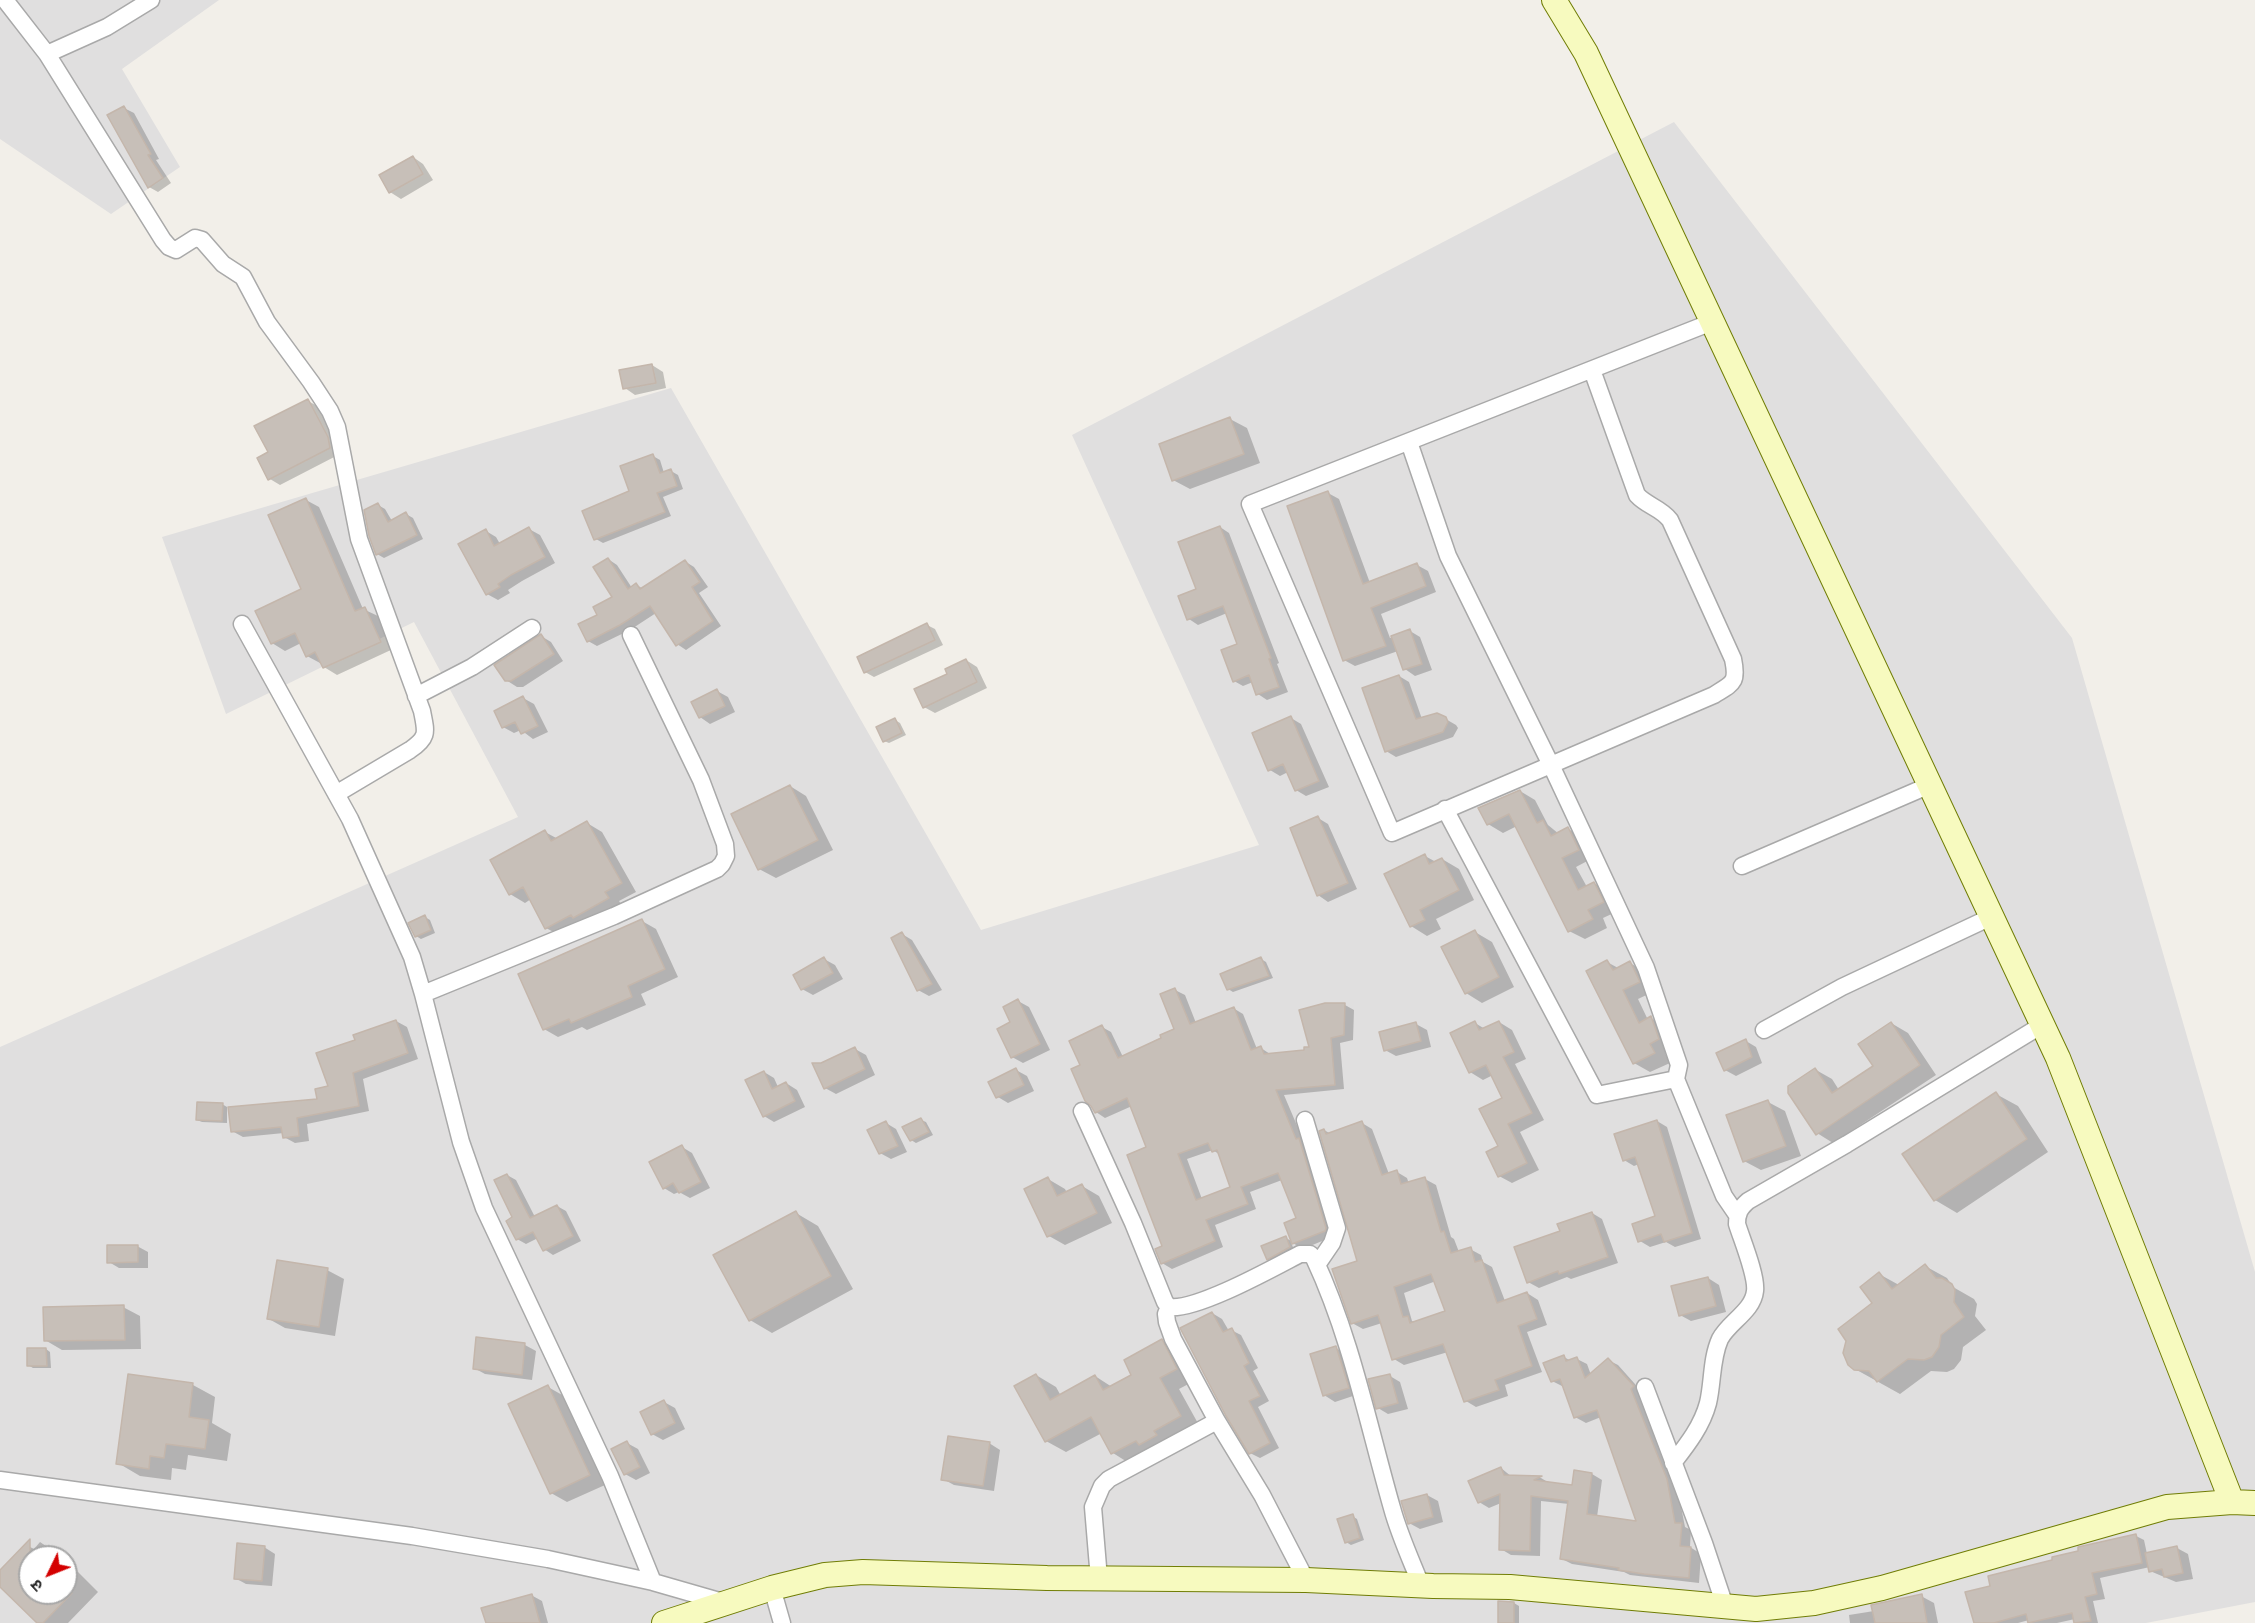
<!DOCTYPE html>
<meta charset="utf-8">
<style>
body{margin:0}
#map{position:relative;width:2255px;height:1623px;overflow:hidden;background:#f2efe9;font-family:Inter,"Noto Sans Devanagari",sans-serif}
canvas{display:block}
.north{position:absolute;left:18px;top:1545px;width:60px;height:60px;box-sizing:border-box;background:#fff;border:2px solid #a7a7a7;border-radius:50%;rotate:227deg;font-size:16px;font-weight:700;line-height:24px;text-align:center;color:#222}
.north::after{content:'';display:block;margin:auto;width:21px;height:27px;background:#d40000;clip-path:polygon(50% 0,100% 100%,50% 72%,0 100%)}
</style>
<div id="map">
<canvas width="2255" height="1623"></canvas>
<div class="north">उ</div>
</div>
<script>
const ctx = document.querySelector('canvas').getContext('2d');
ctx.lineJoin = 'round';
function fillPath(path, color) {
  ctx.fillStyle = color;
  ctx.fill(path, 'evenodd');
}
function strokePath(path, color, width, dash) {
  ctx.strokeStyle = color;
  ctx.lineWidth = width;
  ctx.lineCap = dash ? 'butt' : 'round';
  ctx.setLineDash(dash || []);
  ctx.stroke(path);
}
const residential = new Path2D(`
 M0 0H219L122 69 180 167 111 214 0 139Z
 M1674 122 2072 638 2255 1272V1602L2146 1623H0V1047L518 817 414 622 226 714 162 537 671 388 981 930 1259 845 1072 435ZM30 1557H66V1593H30Z`);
const shadow = new Path2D(`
 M124 108 134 113 159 159 156 160 171 183 158 192 149 187Z
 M413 157 423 164 433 180 401 199 390 192Z
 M652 365 663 372 666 388 635 395 625 388Z
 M308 401 319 407 339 444 340 454 280 485 270 479V453Z
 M1230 419 1247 428 1260 463 1190 489 1173 480Z
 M653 456 660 460 664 473 671 471 678 475 683 489 663 497 671 516 603 543 596 539 631 492Z
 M1328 493 1339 499 1370 583 1417 565 1428 571 1436 592 1381 614 1390 638 1410 631 1420 637 1432 670 1415 676 1405 669 1398 651 1355 666 1344 660Z
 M306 500 319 507 363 609 378 616 393 649 337 675 324 667 322 662 320 663 307 656 301 643 285 651 272 643 303 590Z
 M378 505 385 509 392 521 406 514 413 518 423 539 384 558 377 554Z
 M1220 527 1229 533 1279 663 1277 664 1288 692 1267 700 1258 694 1253 682 1243 686 1234 681 1239 645 1227 613 1198 625 1189 619Z
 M529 529 540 535 555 563 522 581 508 590 510 593 498 600 487 594 486 531 496 537 500 544Z
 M608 559 617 565 632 588 637 585 643 589 686 562 694 567 708 587 699 593 721 626 686 650 677 644 656 613 630 630 597 646 588 641 599 615 614 597Z
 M927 625 935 629 943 645 874 677 865 672Z
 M541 636 551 642 563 661 523 687H517L506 680Z
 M966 660 977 667 987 688 935 713 924 707 949 674Z
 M1399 676 1409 682 1422 719 1437 714 1456 725 1458 728 1453 737 1396 757 1386 751Z
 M717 691 728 697 735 712 710 724 700 717Z
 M523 698 534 704 548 732 533 739 521 730 514 733 503 727Z
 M1291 718 1301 724 1329 787 1306 796 1296 790 1288 772 1280 776 1270 770Z
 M895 720 900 723 906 735 889 743 884 741Z
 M790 786 806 796 833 850 776 878 759 869Z
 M1520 791 1535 800 1548 825 1559 834 1568 829 1584 838 1593 858 1576 867 1587 887 1594 883 1609 892 1618 911 1603 918 1607 928 1585 939 1569 931 1517 826 1503 833 1488 824Z
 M1318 818 1328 824 1357 889 1328 902 1318 895Z
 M587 823 602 832 636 892 619 901 623 907 561 936 546 928 531 899 525 903 510 894 545 832 558 839Z
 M1425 856 1436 862 1442 859 1459 869 1474 900 1436 919 1441 929 1427 936 1411 926Z
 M425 917 430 920 435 933 421 939 416 936Z
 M642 921 656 929 678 977 641 994 646 1005 587 1030 582 1027 558 1037 544 1029Z
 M1475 932 1492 942 1514 987 1482 1003 1466 993Z
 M902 934 912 940 942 990 929 996 918 990Z
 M824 959 835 965 843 979 813 995 802 989Z
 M1261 959 1266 962 1273 978 1233 992 1228 989Z
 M1607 962 1620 969 1630 963 1647 973 1655 991 1638 999 1648 1020 1651 1018 1668 1028 1675 1049 1665 1053 1670 1063 1650 1072 1634 1063Z
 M1175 990 1185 995 1196 1023 1233 1008 1243 1014 1257 1049 1261 1048 1270 1054 1306 1051 1311 1048 1345 1005 1354 1010 1353 1040 1340 1043 1344 1089 1284 1095 1304 1142 1334 1236 1303 1249 1291 1242 1294 1250 1273 1261 1268 1258 1286 1238 1293 1242 1298 1219 1282 1180 1250 1192 1256 1209 1215 1225 1223 1247 1172 1269 1162 1263 1164 1246 1148 1148 1132 1106 1105 1118 1096 1112 1082 1066 1102 1027 1111 1032 1123 1057 1176 1030ZM1213 1150 1220 1155 1232 1188 1202 1199 1187 1159Z
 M1018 1001 1029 1007 1050 1050 1023 1063 1012 1057V1023Z
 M396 1021 407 1027 418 1059 363 1079 369 1111 307 1124 309 1141 295 1143 284 1137V1133L243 1137 232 1131 319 1100 330 1087 357 1041Z
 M1499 1022 1512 1030 1526 1059 1515 1064 1544 1120 1520 1132 1539 1170 1512 1183 1499 1176 1504 1098 1493 1075 1483 1080 1470 1072 1475 1023 1485 1029Z
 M1891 1023 1908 1033 1936 1075 1833 1143 1817 1133 1816 1070 1832 1079 1839 1090 1875 1067Z
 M1416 1024 1427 1030 1431 1047 1396 1056 1385 1050Z
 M1746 1041 1756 1047 1762 1063 1736 1076 1725 1070Z
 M855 1049 866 1055 875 1075 836 1094 825 1088 822 1065Z
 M1016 1070 1027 1076 1034 1091 1008 1103 998 1097 990 1082Z
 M764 1072 774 1078 778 1087 786 1083 797 1090 805 1107 774 1122 764 1116Z
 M1996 1094 2018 1106 2048 1152 1957 1213 1935 1200Z
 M1768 1102 1785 1111 1801 1156 1761 1170 1744 1161Z
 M222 1104 227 1107V1123L202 1122 197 1120Z
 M921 1120 926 1122 933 1135 916 1143 911 1140Z
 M1657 1121 1667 1127 1701 1239 1675 1247 1666 1242 1650 1247 1640 1241 1657 1217 1639 1164 1634 1166 1624 1160Z
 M886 1123 896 1129 907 1152 891 1159 880 1153Z
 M1362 1123 1372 1129 1389 1174 1397 1172 1407 1178 1409 1184 1425 1179 1436 1185 1451 1237 1454 1239 1459 1252 1470 1249 1481 1255 1483 1262 1492 1267 1505 1301 1527 1293 1538 1300 1547 1325 1527 1332 1542 1372 1505 1385 1508 1396 1476 1407 1466 1401 1448 1352 1404 1365 1394 1359 1382 1323 1363 1329 1352 1323 1359 1262 1324 1130 1331 1134ZM1436 1281 1446 1312 1416 1323 1412 1321 1404 1293Z
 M682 1147 692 1153 710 1188 690 1198 679 1192 674 1194 664 1188Z
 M507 1175 516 1180 535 1217 557 1206 566 1211 581 1241 553 1255 544 1249 538 1238 526 1244 517 1239Z
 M1048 1179 1065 1189 1067 1193 1082 1186 1099 1196 1112 1223 1065 1245 1049 1236Z
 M796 1213 818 1226 853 1289 772 1333 750 1320Z
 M1592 1213 1602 1219 1618 1263 1571 1279 1567 1277 1539 1288 1528 1282 1561 1232Z
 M137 1246 148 1252V1268H119L109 1262Z
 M1925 1266 1947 1278 1953 1287 1974 1299 1977 1304 1975 1316 1986 1330 1963 1347 1961 1360 1954 1369 1947 1372 1931 1371 1900 1394 1855 1369 1845 1359V1347L1874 1304 1879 1274 1899 1285Z
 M327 1270 344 1279 335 1336 285 1328 269 1319Z
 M1708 1278 1719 1285 1726 1312 1691 1321 1680 1315Z
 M123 1307 140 1316 141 1349 62 1350 45 1340Z
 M1212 1313 1222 1319 1229 1331 1231 1330 1241 1335 1258 1368 1253 1371 1269 1401 1258 1407 1279 1448 1260 1458 1250 1453Z
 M478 1339 525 1345 536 1351 532 1380 485 1374 474 1368Z
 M1162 1341 1182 1352 1196 1380 1179 1389 1200 1427 1132 1465 1113 1453 1102 1433 1066 1452 1046 1441 1036 1375 1056 1387 1061 1396 1095 1376 1112 1387 1133 1375Z
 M1336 1348 1346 1354 1359 1394 1335 1402 1324 1395Z
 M46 1349 50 1352 51 1368H33L28 1365Z
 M1564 1357 1571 1361 1577 1359 1587 1364 1591 1375 1608 1360 1618 1365 1643 1393 1677 1486 1685 1527 1691 1530 1690 1547 1701 1554 1699 1583 1630 1575 1624 1572 1572 1564 1562 1559 1569 1504 1541 1501 1540 1556 1511 1555 1501 1549V1503L1489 1508 1479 1502 1501 1468 1512 1477 1541 1478 1551 1484 1574 1487 1575 1472 1592 1474 1602 1480 1597 1517 1638 1522 1601 1417 1586 1423 1575 1417 1564 1387 1552 1381Z
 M1390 1376 1400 1382 1408 1409 1388 1414 1378 1408Z
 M193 1385 215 1397 212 1423 231 1434 227 1461 188 1455 186 1470 172 1468 171 1480 140 1476 118 1463Z
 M548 1387 564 1396 605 1485 567 1502 551 1493Z
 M664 1402 675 1408 685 1429 663 1440 652 1434Z
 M627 1443 638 1449 650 1473 636 1480 625 1474Z
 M989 1443 1000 1450 994 1491 954 1485 943 1479Z
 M1427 1495 1438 1501 1443 1522 1420 1529 1409 1523Z
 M1352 1516 1357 1519 1364 1540 1351 1545 1346 1542Z
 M2136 1536 2144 1540 2147 1554 2177 1548 2188 1554 2193 1579 2176 1582 2150 1571V1567L2100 1578 2105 1599 2093 1601 2098 1623H2076L2075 1619 2057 1623H2031L2029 1620 2018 1623H1976L1992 1587 2054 1561Z
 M40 1542 62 1557H30V1593H66V1560L98 1592 68 1623H40L0 1585 26 1545 34 1549Z
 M264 1547 275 1554 272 1586 246 1584 235 1578Z
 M531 1595 542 1601 548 1623H487Z
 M1921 1596 1934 1603 1938 1623H1850L1849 1615 1874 1611Z
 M1514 1603 1519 1606V1623H1499Z`);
const building = new Path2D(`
 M124 106 151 154 148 155 163 178 148 188 107 115Z
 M413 156 423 174 389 193 379 175Z
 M652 364 656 383 623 389 619 370Z
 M308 399 328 437 330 448 268 480 257 458 268 452 254 426Z
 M1230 417 1244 454 1172 481 1159 444Z
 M653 454 660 473 671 469 677 486 657 493 665 512 594 540 582 511 629 491 620 466Z
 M1328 491 1363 584 1417 563 1426 586 1371 608 1386 646 1343 661 1287 506Z
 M306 498 355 611 365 607 381 642 323 668 315 652 306 657 295 633 271 644 255 611 301 589 268 515Z
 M378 503 388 522 406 512 417 535 376 555 369 536 364 510Z
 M1220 526 1271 658 1269 659 1279 687 1256 695 1249 675 1233 682 1221 650 1237 644 1223 606 1187 620 1178 596 1196 589 1178 542Z
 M529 527 545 557 511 575 498 584 500 587 486 595 458 544 486 529 494 546Z
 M608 558 628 589 636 583 640 589 685 560 700 582 692 587 713 621 676 646 650 606 620 625 587 642 578 624 597 615 593 607 612 597 593 567Z
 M927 623 935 640 864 673 857 657Z
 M1410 629 1422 664 1403 670 1391 636Z
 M541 634 554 654 511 681H505L494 665Z
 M966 659 977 682 923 708 914 689 947 674 945 669Z
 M1399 675 1416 719 1437 713 1446 717 1448 722 1443 732 1385 752 1362 688Z
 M717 689 725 706 699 718 691 702Z
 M523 696 538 726 521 734 515 722 502 728 494 711Z
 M1291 716 1319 781 1295 791 1283 764 1268 771 1252 733Z
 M895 718 902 733 883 742 876 727Z
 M790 785 818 840 758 870 731 814Z
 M1520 790 1537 823 1543 820 1551 836 1568 827 1579 850 1562 858 1578 890 1594 882 1604 902 1588 910 1593 919 1568 932 1509 814 1487 825 1478 808Z
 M1318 816 1348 883 1317 896 1290 828Z
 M587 821 622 883 605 892 609 898 573 918 571 915 545 929 523 887 509 895 490 860 545 830 551 841Z
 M1425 854 1429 864 1442 858 1459 890 1420 910 1425 920 1410 927 1384 874Z
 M425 915 431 930 415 937 408 923Z
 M642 919 665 969 628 986 632 997 571 1023 569 1019 543 1030 518 974Z
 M1475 930 1499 977 1465 994 1441 947Z
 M902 932 932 984 917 991 891 938Z
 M824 957 833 973 801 990 793 975Z
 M1261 957 1269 976 1227 990 1220 974Z
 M1607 960 1613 970 1630 961 1640 982 1623 990 1639 1023 1651 1016 1659 1039 1650 1044 1655 1053 1633 1064 1586 971Z
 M1175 988 1190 1024 1234 1007 1251 1050 1261 1046 1264 1054 1304 1050V1047H1309L1299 1010 1325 1003H1345L1344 1035 1331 1038 1335 1085 1276 1090 1296 1139 1299 1138 1326 1228 1325 1231 1292 1244 1284 1223 1296 1218 1278 1173 1241 1187 1248 1204 1206 1220 1215 1241 1161 1264 1155 1249 1162 1246 1127 1155 1146 1147 1127 1098 1095 1113 1091 1106 1085 1101 1071 1069 1080 1065 1069 1041 1102 1025 1118 1058 1161 1038 1160 1035 1174 1029 1160 994ZM1208 1143 1212 1152 1217 1150 1230 1187 1196 1200 1178 1154Z
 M1018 999 1040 1044 1011 1058 997 1029 1010 1022 1003 1007Z
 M396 1020 408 1053 353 1073 359 1106 297 1118 299 1136 283 1138 281 1127 231 1132 228 1107 317 1099 315 1089 328 1086 316 1053 355 1040 353 1035Z
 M1475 1021 1479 1030 1499 1021 1514 1052 1503 1057 1532 1113 1508 1124 1527 1163 1498 1177 1486 1152 1498 1146 1479 1109 1502 1098 1486 1065 1469 1073 1450 1033Z
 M1416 1022 1421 1041 1384 1051 1379 1032Z
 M1891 1022 1920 1065 1816 1135 1788 1093V1086L1815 1068 1832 1093 1873 1066 1858 1044Z
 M1746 1039 1752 1057 1724 1071 1716 1053Z
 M855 1047 865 1069 824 1089 812 1063H821Z
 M1016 1068 1024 1085 996 1098 988 1082Z
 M764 1071 772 1089 786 1082 795 1101 763 1117 745 1080Z
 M1996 1092 2027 1139 1934 1201 1902 1154Z
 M1768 1100 1786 1146 1743 1162 1726 1115Z
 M197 1102 223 1103 222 1121 196 1120Z
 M921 1118 929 1132 910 1141 902 1127Z
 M1657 1120 1692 1233 1664 1242 1661 1234 1638 1242 1632 1224 1655 1216 1635 1157 1623 1161 1614 1134Z
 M886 1121 898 1146 879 1154 867 1130Z
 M1362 1121 1382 1175 1397 1170 1401 1184 1425 1177 1441 1232 1444 1231 1451 1253 1471 1247 1475 1262 1482 1260 1497 1303 1527 1292 1537 1319 1518 1326 1532 1366 1495 1380 1499 1390 1464 1402 1443 1344 1392 1360 1378 1315 1351 1324 1332 1269 1357 1261 1319 1131 1324 1129 1326 1134ZM1431 1274 1445 1311 1410 1323 1408 1316 1403 1317 1394 1287Z
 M682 1145 701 1182 679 1193 673 1183 663 1189 649 1162Z
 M507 1174 530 1218 557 1205 573 1236 543 1251 533 1232 516 1240 506 1221 512 1217 494 1180Z
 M1048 1177 1057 1196 1082 1184 1097 1213 1047 1237 1024 1189Z
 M796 1211 831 1276 749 1321 713 1255Z
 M1592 1212 1608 1257 1559 1274 1558 1271 1527 1283 1514 1247 1560 1231 1557 1224Z
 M1286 1236 1290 1247 1267 1260 1261 1246Z
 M107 1245H138V1262L107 1263Z
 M277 1260 328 1268 319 1327 267 1319Z
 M1925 1264 1936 1278H1942L1952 1284 1955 1290 1954 1302 1964 1317 1941 1335 1939 1347 1932 1357 1924 1360 1908 1359 1877 1382 1869 1371 1854 1370 1848 1365 1843 1353 1846 1341 1838 1329 1872 1303 1860 1287 1879 1272 1892 1289Z
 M1708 1277 1716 1306 1679 1316 1671 1286Z
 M124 1305 125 1340 44 1341 43 1307Z
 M1212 1312 1223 1332 1232 1328 1249 1363 1244 1366 1260 1396 1249 1401 1270 1443 1249 1454 1226 1416 1180 1328Z
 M476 1337 525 1343 522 1375 473 1369Z
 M1162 1339 1177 1369 1160 1378 1181 1416 1154 1431 1157 1435 1139 1445 1136 1441 1111 1454 1091 1417 1045 1442 1014 1386 1036 1374 1050 1400 1095 1375 1103 1390 1131 1375 1124 1360Z
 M1336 1346 1349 1388 1323 1396 1310 1354Z
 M27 1348H46L47 1366H27Z
 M1564 1355 1566 1361 1577 1357 1585 1378 1608 1358 1634 1386 1631 1389 1667 1479 1675 1523H1682L1680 1546 1691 1547 1689 1578 1644 1574 1618 1570 1619 1568 1560 1559 1568 1501 1531 1496 1530 1551 1499 1550 1500 1494 1478 1503 1468 1481 1501 1467 1504 1475 1542 1476 1534 1480 1572 1485 1574 1470 1592 1473 1587 1514 1636 1521 1597 1410 1574 1418 1560 1379 1551 1382 1543 1363Z
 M128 1374 193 1383 189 1417 209 1420 205 1449 166 1444 164 1458 150 1456 149 1469 116 1464Z
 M1390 1374 1398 1403 1376 1409 1368 1379Z
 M548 1385 590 1475 550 1494 508 1404Z
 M664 1400 675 1423 651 1435 640 1412Z
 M948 1436 990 1442 983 1486 941 1480Z
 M627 1441 640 1467 624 1475 611 1449Z
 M1427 1494 1433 1517 1408 1524 1401 1501Z
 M1353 1514 1360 1538 1345 1543 1337 1519Z
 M2136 1534 2142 1563 2092 1573 2097 1594 2085 1597 2091 1621 2074 1623 2072 1613 2028 1623 2026 1614 1994 1623H1974L1965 1592 1990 1586 1988 1576 2052 1560V1557L2078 1551V1547Z
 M30 1539V1593H72L43 1623H37L0 1587V1570Z
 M237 1543 265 1546 262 1581 234 1579Z
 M2177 1546 2183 1573 2164 1577 2162 1569 2149 1572 2145 1553Z
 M532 1594 540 1623H486L481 1608Z
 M1922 1594 1927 1623H1875L1871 1605Z
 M1498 1601 1514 1602V1623H1498Z`);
const street = new Path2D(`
 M5 0 47 54 163 240 169 247 176 250 195 238 202 240 223 264 243 277 267 322 311 382 330 411 337 427 359 539 422 711C426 732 429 737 410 750L336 794
 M47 54 107 27 151 0
 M1592 370 1637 495C1647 506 1661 508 1670 520L1733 659C1738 683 1733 683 1714 695L1392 833 1250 504C1404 444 1558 383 1712 322
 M1409 442 1448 556 1551 765 1646 968 1679 1065 1676 1079 1724 1196 1737 1215
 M242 624 350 819 412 957 423 994 461 1142 484 1208 610 1476 653 1582
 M416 696 472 667 532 628
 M1445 809 1597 1095 1676 1079
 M1742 866 1930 785
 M423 994 614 916 717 869 722 864 726 856 725 844 701 780 631 635
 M1764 1030 1842 987 1991 917
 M1082 1111 1133 1223 1165 1302 1169 1307C1196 1311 1273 1268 1300 1254H1310L1314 1258C1351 1337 1368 1424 1392 1508 1399 1534 1411 1560 1421 1585
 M1305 1120 1337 1228 1332 1243 1317 1265
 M1169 1307 1166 1314 1167 1322 1173 1339 1217 1421 1262 1495 1306 1580
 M1645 1387 1704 1543 1725 1606
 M1673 1463C1687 1445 1702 1426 1708 1403 1713 1382 1711 1359 1720 1339 1729 1322 1753 1311 1755 1291 1757 1276 1742 1240 1737 1224 1737 1213 1740 1208 1748 1201L1847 1144 2042 1025
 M0 1480 412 1536 548 1559 653 1582 726 1603
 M1099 1579 1093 1507 1102 1486 1109 1479 1217 1421
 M772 1588 782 1623`);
const secondary = new Path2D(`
 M1554 0 1586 53 2058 1058 2232 1502
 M664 1623 772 1588 825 1575 863 1572 1047 1578 1306 1580 1433 1586 1510 1587 1756 1609 1814 1603 1882 1588 2167 1507 2232 1502 2255 1503`);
fillPath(residential, '#e0dfdf');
fillPath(shadow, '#0003');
fillPath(building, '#c7bfb8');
strokePath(building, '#c4b6ab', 1.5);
strokePath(street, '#a9a9a9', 19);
strokePath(secondary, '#707d05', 26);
strokePath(street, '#fff', 16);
strokePath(secondary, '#f7fabf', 24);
</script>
